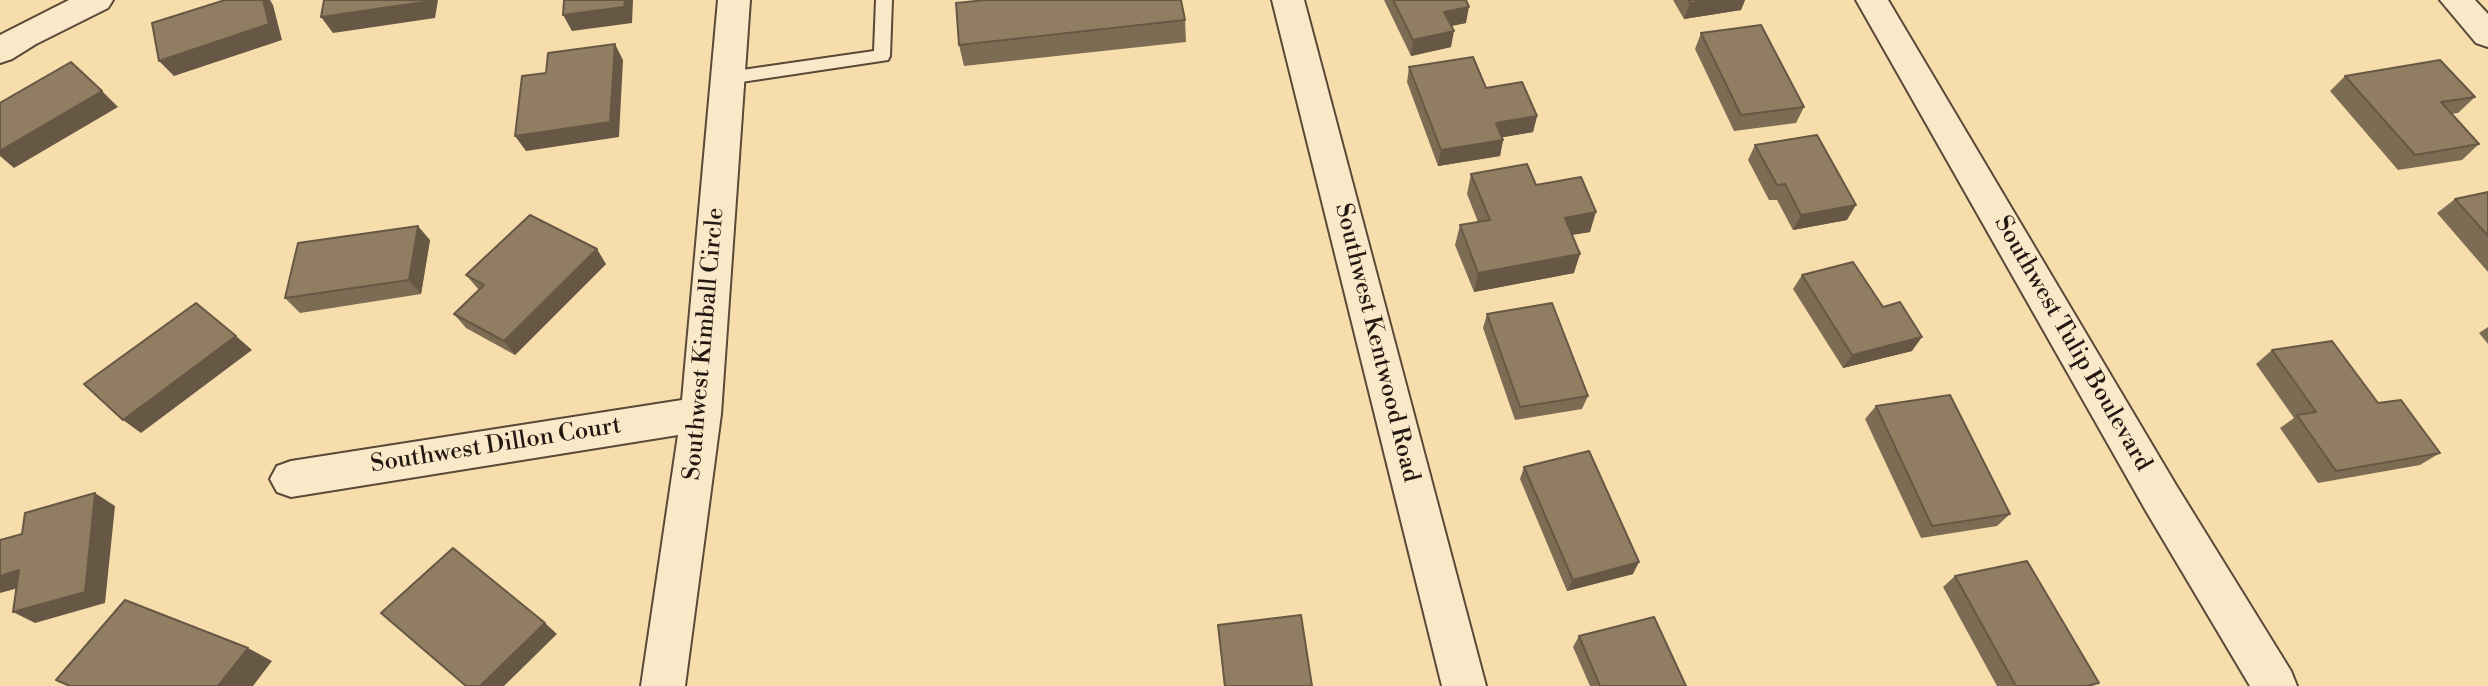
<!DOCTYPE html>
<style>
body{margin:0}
canvas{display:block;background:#f7ddac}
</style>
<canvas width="2488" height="686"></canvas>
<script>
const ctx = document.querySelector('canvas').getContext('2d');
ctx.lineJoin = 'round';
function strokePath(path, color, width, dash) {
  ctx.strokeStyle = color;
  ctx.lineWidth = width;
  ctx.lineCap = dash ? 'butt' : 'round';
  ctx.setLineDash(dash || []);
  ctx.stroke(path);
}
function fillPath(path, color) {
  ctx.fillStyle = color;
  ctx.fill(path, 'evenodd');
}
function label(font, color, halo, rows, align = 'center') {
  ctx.font = font + ' "Libre Bodoni",serif';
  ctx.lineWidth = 5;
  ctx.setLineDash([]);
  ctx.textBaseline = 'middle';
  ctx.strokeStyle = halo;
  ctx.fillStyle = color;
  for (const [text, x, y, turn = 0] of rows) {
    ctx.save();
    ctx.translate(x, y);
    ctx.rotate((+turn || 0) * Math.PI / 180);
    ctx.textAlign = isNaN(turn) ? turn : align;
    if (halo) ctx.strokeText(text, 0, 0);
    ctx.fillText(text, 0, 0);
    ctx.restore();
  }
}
const service = new Path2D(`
 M876 0H892L890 56 888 60 728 84 720 78 728 72 874 51Z`);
const minor = new Path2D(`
 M69 0H113L108 8 36 44 12 59 0 63V35Z
 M718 0H750L721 414 685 686H641L678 435 291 497 277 492 270 479 277 466 291 461 682 400Z
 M1272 0H1304L1486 686H1442Z
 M2440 0H2475L2488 14V47L2476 43Z`);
const tertiary = new Path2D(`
 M1856 0H1888L2176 485 2291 671 2297 686H2250L2146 511Z`);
const wall = new Path2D(`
 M1384 0H1466V23L1451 26V47L1411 56Z
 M1673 0H1745L1741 10 1684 19Z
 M1185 20 1186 42 964 66 959 45Z
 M1701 33 1804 107 1796 123 1734 131 1695 49Z
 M1409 67 1486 88 1537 116 1533 132 1502 137 1503 140 1500 156 1438 166 1407 82Z
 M2345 76 2475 97 2458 113 2451 114 2479 144 2462 160 2398 170 2330 91Z
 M1755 145 1847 220 1793 230 1777 200H1769L1748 160Z
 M1471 174 1536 185 1590 232 1572 235 1574 273 1474 292 1455 245 1460 225 1478 222 1467 194Z
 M2488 192V272L2437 213 2455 199Z
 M430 240 421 294 300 313 285 298Z
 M606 264 515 355 466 328 454 314 479 290 466 275Z
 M1802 275 1912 351 1843 368 1793 289Z
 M1487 314 1588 396 1582 409 1515 420 1483 328Z
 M2488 327V344L2479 333Z
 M2272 350 2378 403 2440 453 2420 465 2318 483 2280 428 2294 418 2256 364Z
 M1876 406 2010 514 1997 526 1921 538 1865 419Z
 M1524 467 1633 574 1567 591 1520 479Z
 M1955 576 2094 686H1997L1943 587Z
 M1218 625 1312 686H1224Z
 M1579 636 1686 686H1590L1573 647Z`);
const shadedWall = new Path2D(`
 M263 0H270L273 5 282 40 174 76 159 61Z
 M425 0H438L435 18 333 33 321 17Z
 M625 0H633L632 23 572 31 563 15Z
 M1711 0H1745L1741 10 1684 19 1690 3Z
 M1469 7 1466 23 1441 28 1444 12Z
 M1454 31 1451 47 1411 56 1413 40Z
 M615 44 623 60 619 137 526 151 515 136Z
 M102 91 118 107 14 168 0 156V151Z
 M1537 116 1533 132 1493 139 1496 123Z
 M1503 140 1500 156 1438 166 1441 150Z
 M1856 205 1847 220 1793 230 1801 215Z
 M1596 212 1590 232 1558 237 1565 218Z
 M418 226 430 240 421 294 409 280Z
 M597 249 606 264 515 355 504 341Z
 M1580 254 1574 273 1474 292 1478 273Z
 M236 336 252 350 141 433 123 420Z
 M1922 337 1912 351 1843 368 1852 355Z
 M95 493 115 506 105 603 35 623 13 612Z
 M1639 562 1633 574 1567 591 1573 580Z
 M19 570 40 582 0 593V576Z
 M545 623 557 634 504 686H480Z
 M248 648 272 661 253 686H218Z`);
const building = new Path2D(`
 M225 0H263L269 24 159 61 152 23Z
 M324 0H425L424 2 321 17Z
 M564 0H625L624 7 563 15Z
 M986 0H1181L1185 20 959 45 956 3Z
 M1393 0H1466L1469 7 1444 12 1454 31 1413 40Z
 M1688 0H1711L1690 3Z
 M1761 25 1804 107 1741 115 1701 33Z
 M615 44 610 122 515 136 522 76 546 73 548 53Z
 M1473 57 1486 88 1522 82 1537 116 1496 123 1503 140 1441 150 1409 67Z
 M2440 60 2475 97 2441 102 2479 144 2415 155 2345 76Z
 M71 62 102 91 0 151V103Z
 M1817 135 1856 205 1801 215 1785 184 1777 185 1755 145Z
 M1527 164 1536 185 1581 177 1596 212 1565 218 1580 254 1478 273 1460 225 1490 220 1471 174Z
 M2488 192V236L2455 199Z
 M530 215 597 249 504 341 454 314 484 285 466 275Z
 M418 226 409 280 285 298 298 243Z
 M1853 262 1883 307 1900 302 1922 337 1852 355 1802 275Z
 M196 303 236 336 123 420 84 384Z
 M1552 303 1588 396 1520 407 1487 314Z
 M2332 341 2378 403 2401 400 2440 453 2336 471 2297 415 2316 412 2272 350Z
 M1950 395 2010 514 1932 526 1876 406Z
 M1589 451 1639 562 1573 580 1524 467Z
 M95 493 85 592 13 612 19 570 0 576V540L22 534 25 513Z
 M453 548 545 623 480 686H466L381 613Z
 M2027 561 2099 683 2086 686H2016L1955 576Z
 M125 600 248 648 218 686H70L56 680Z
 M1301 615 1312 686H1225L1218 625Z
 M1654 617 1686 686H1600L1579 636Z`);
const streetNames = [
 ["Southwest Kentwood Road",1376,343,76],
 ["Southwest Kimball Circle",705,344,-85],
 ["Southwest Tulip Boulevard",2072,344,60],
 ["Southwest Dillon Court",496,446,-9]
];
strokePath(service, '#584938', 4);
strokePath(minor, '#584938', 4);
strokePath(tertiary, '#584938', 4);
fillPath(service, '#fae9c9');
fillPath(minor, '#fae9c9');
fillPath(tertiary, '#fae9c9');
fillPath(wall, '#7d6c54');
fillPath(shadedWall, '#665845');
fillPath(building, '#917e62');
strokePath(building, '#665845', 2);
label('24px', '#231812', '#fae9c9', streetNames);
</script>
